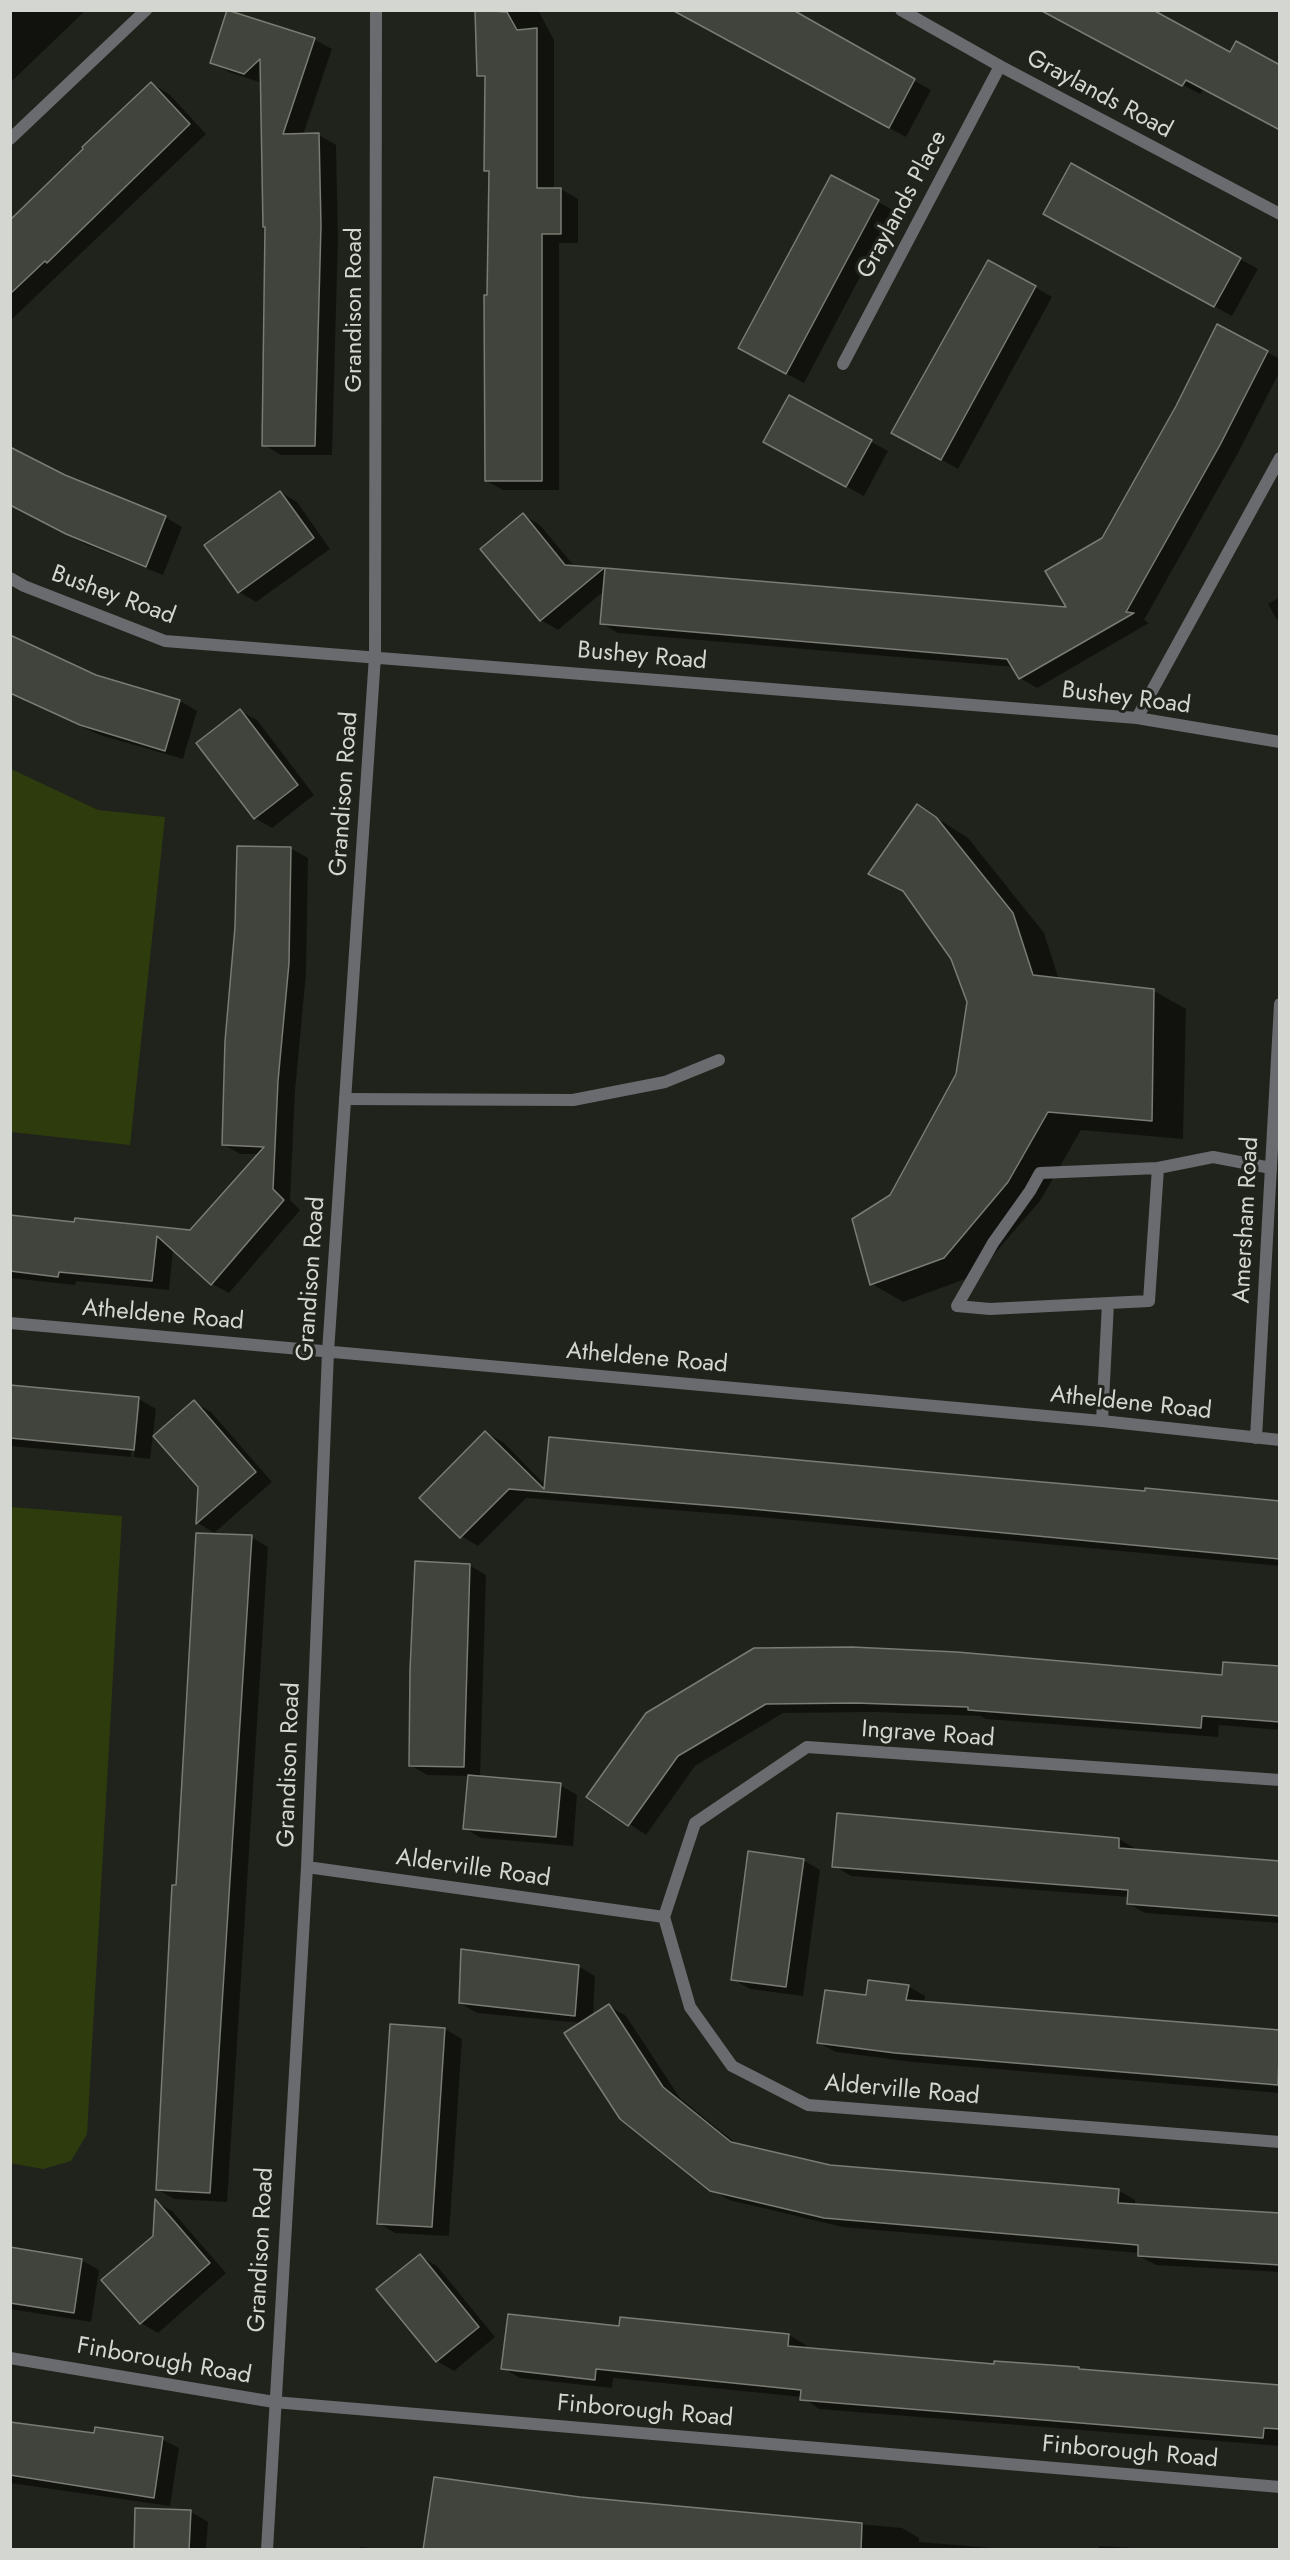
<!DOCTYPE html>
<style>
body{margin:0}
#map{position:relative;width:1290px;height:2560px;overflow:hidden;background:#20231c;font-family:Jost,sans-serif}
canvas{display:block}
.frame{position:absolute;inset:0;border:12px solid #d4d6d1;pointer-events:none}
</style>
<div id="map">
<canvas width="1290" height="2560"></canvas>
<div class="frame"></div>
</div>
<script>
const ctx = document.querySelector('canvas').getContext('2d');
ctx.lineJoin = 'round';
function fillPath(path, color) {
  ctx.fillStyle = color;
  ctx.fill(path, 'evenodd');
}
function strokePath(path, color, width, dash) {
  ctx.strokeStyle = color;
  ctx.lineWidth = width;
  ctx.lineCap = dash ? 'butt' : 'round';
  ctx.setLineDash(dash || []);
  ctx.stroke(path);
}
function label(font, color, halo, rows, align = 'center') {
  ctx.font = font + ' Jost,sans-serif';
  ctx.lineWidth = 6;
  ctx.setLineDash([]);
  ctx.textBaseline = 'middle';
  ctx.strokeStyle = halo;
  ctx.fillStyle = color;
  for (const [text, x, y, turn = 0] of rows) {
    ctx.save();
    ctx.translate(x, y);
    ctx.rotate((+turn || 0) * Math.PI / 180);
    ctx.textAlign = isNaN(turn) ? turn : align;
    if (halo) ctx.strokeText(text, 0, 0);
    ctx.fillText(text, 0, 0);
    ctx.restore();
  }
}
const green = new Path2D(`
 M11 769 98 810 165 817 130 1145 11 1132Z
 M11 1507 122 1516 87 2134 71 2161 43 2169 10 2163Z`);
const shadow = new Path2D(`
 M10 10H86L10 83Z
 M477 10H538L554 40V189H561L578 199V243H559V490H503L486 481 490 173 485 170 486 79 478 75Z
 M670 10H796L795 13 827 33 931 90 906 137Z
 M1041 10 1230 54 1200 94Z
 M228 12 315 40 332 49 303 135H319L336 145 338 237 332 455H281L264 445 267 227 262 83 229 72 212 62Z
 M152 84 169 94 206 134 10 321V223Z
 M1072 165 1258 269 1232 316 1062 223Z
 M832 177 895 211 804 383 757 358Z
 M1035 287 1052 297 958 469 893 432Z
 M1267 352 1280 359V371L1237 455 1144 620 1149 623 1037 688 1020 678 1014 667 618 633 601 623 604 591 558 630 541 620 523 515 540 525 575 567 1069 609 1103 539Z
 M790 397 888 451 864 496 782 452Z
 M64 477 165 517 182 527 163 575 85 544 36 518Z
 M280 492 297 502 330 549 256 602 239 592Z
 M1280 597V625L1268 604Z
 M95 677 180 701 197 711 183 759 100 735 10 693Z
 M240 711 257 720 314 795 272 828 255 818Z
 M918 806 968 838 1044 933 1059 980 1154 991 1186 1009 1183 1139 1081 1130 1040 1201 976 1275 903 1302 872 1284 891 1196 958 1074 969 1002 952 958 907 894 871 873Z
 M290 848 308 858 306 973 295 1091 290 1200 300 1210 229 1293 212 1284 173 1249 169 1290 76 1281 75 1285 10 1278V1216L191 1232 259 1154H240L223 1144Z
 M10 1385 139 1399 156 1409 150 1459 134 1457 140 1404H137L131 1457 10 1446Z
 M194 1402 211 1412 272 1482 214 1533 198 1523 199 1486Z
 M486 1433 503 1442 546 1486 940 1475 1280 1503V1566L760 1517 526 1498 478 1546 461 1536Z
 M251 1537 268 1547 227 2202 174 2199 157 2189 177 1887Z
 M469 1565 486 1575 480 1777 560 1785 577 1795 573 1846 481 1838 464 1828 469 1776 427 1775 410 1765Z
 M755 1650 1223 1677 1280 1668V1730L1219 1725 1218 1737 986 1719 981 1716 874 1712 783 1713 695 1766 646 1835 588 1796Z
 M1119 1839 1136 1849V1851L1280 1862V1923L1145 1913 1128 1903 1129 1897 851 1876 834 1866Z
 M803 1860 820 1870 803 1996 750 1989 733 1979Z
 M578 1966 595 1976 593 2017 609 2006 626 2016 680 2098 738 2145 830 2166 1118 2190 1135 2200V2206L1280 2214V2272L1156 2265 1139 2256V2253L843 2227 729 2200 711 2189 582 2023 477 2013 460 2003Z
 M908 1986 925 1996 924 2003 1280 2031V2093L913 2062 836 2052 819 2043 867 1996Z
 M392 2026 445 2029 462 2039 449 2236 395 2233 378 2223Z
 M156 2202 172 2211 226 2273 158 2333 141 2323 154 2237Z
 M10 2249 81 2260 99 2270 91 2322 10 2309Z
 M420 2256 437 2266 495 2337 454 2371 437 2361Z
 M620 2327 789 2335 806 2345 805 2349 995 2365 1078 2368 1083 2370 1280 2387V2446L819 2409 802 2397 613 2378 612 2388 520 2378 503 2368Z
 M10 2423 95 2435 162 2439 179 2448 170 2506 10 2483Z
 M633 2504 902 2528 919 2538V2542L1017 2550H491Z
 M191 2512 208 2522 206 2550H135Z
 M1099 2546 1167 2550H1099Z
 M360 2547 388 2550H360Z`);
const building = new Path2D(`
 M227 10 315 38 283 134 319 133 321 226 315 446H262L265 227H263L260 59 244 74 210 63Z
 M475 10 507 12 517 30 537 28V188H561V234H542V481H485L484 295H487L489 171H484L485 76H477Z
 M672 10H793L915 79 889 128Z
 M1040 10H1153L1230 52 1236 41 1280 65V130L1186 80 1182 86Z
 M151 82 190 124 47 263 45 261 10 294V220L83 149 82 147Z
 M1071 163 1241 258 1214 307 1043 214Z
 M831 175 879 200 786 374 738 348Z
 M988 260 1036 286 941 460 891 433Z
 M1217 324 1268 351 1220 445 1126 612 1134 613 1019 679 1007 659 600 624 605 568 1066 607 1045 571 1102 538 1176 406Z
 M789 395 872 440 846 487 763 442Z
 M10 447 65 475 166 516 146 567 66 534 10 505Z
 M280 491 314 538 238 593 204 545Z
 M523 513 565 565 604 568 540 621 480 549Z
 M10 635 96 675 180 700 165 751 80 725 10 693Z
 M240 709 298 785 254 819 196 743Z
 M917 804 936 817 1013 913 1033 975 1154 989 1152 1121 1048 1112 1008 1182 944 1258 870 1285 852 1219 890 1195 956 1074 967 1002 951 959 903 891 868 874Z
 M237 846 291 847 289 963 278 1081 273 1189 284 1200 211 1285 157 1236 152 1281 59 1272 58 1277 10 1271V1215L74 1222 75 1218 190 1230 264 1147 222 1145 225 1041 235 927Z
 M10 1385 139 1397 134 1450 10 1438Z
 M194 1400 256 1472 196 1524 198 1487 153 1436Z
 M485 1431 544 1489 549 1437 940 1473 1145 1491V1488L1280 1501V1559L741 1508 509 1489 460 1538 419 1498Z
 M196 1533 252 1535 210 2193 156 2190 172 1885H176Z
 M415 1561 470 1564 464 1767 409 1766 410 1670Z
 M852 1647 957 1652 1222 1675 1223 1662 1280 1666V1722L1202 1716 1201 1728 968 1710V1707L856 1703 766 1704 678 1756 628 1826 586 1797 646 1713 754 1648Z
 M468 1775 561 1783 556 1837 463 1829Z
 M837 1813 1119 1838V1848L1280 1861V1916L1127 1904 1128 1890 832 1867Z
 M748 1851 804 1859 786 1987 731 1980Z
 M461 1949 579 1965 575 2016 459 2003Z
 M868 1980 909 1985 906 2000 1280 2030 1278 2085 895 2053 817 2043 825 1990 866 1995Z
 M609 2004 663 2087 731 2142 830 2165 1119 2189 1118 2203 1280 2213V2265L1138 2256V2245L824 2218 710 2191 620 2119 564 2033Z
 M390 2024 445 2028 432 2227 377 2224Z
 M155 2199 210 2263 140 2324 101 2280 153 2236Z
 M10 2247 82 2259 74 2313 10 2303Z
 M420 2254 479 2327 436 2362 376 2289Z
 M508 2314 619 2326 620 2317 789 2334 788 2346 994 2364V2361L1079 2367V2369L1280 2385V2429L1264 2428 1263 2438 800 2400 801 2390 596 2369 595 2380 501 2369Z
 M10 2422 94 2433 95 2427 163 2437 154 2498 10 2475Z
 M434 2477 580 2497 862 2523 861 2550H423Z
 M135 2508 191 2510 189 2550H134Z`);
const lane = new Path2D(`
 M345 1099 573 1100 665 1082 719 1060
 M1158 1168 1040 1173 1030 1191 993 1243 957 1306 990 1309 1149 1301 1158 1168 1213 1157 1271 1168
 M1102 1421 1108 1303`);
const street = new Path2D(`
 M901 10 1000 66 1280 214
 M10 139 146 10
 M843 364 1000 66
 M10 578 24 586 165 641 1137 718 1280 742
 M1137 718 1280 458
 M10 1323 1102 1421 1280 1440
 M1256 1438 1280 1004
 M307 1867 664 1917
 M664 1917 690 2007 732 2066 808 2105 1280 2142
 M664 1917 695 1823 807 1747 1280 1780
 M10 2358 274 2402 1280 2487
 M267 2550 307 1867 328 1352 375 656 376 10`);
const streetNames = [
 ["Graylands Road",1099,95,28],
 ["Graylands Place",903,205,-62],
 ["Grandison Road",355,310,-90],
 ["Bushey Road",113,596,20],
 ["Bushey Road",642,657,5],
 ["Bushey Road",1126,699,7],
 ["Grandison Road",345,794,-86],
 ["Amersham Road",1247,1220,-87],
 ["Grandison Road",312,1279,-86],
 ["Atheldene Road",163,1316,5],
 ["Atheldene Road",647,1359,5],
 ["Atheldene Road",1131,1404,6],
 ["Ingrave Road",928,1735,4],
 ["Grandison Road",290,1765,-88],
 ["Alderville Road",473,1869,8],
 ["Alderville Road",902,2091,5],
 ["Grandison Road",262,2250,-87],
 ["Finborough Road",164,2362,10],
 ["Finborough Road",645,2412,5],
 ["Finborough Road",1130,2453,5]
];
fillPath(green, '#2e3c0d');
fillPath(shadow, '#0007');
fillPath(building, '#41443d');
strokePath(building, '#787c73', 1.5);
strokePath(lane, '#696b6e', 12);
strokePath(street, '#696b6e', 12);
label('24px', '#d4d6d1', '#20231c', streetNames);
</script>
